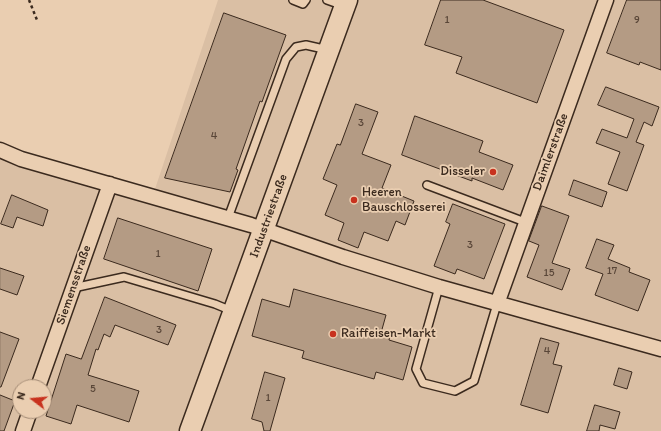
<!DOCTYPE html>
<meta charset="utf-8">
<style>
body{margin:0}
#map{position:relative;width:661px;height:431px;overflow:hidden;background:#eaceb1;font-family:Itim,sans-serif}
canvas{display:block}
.north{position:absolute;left:12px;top:379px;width:40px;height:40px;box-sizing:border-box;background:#eaceb1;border:1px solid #a48c76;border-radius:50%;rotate:286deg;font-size:11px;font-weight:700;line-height:16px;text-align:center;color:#3b2a1e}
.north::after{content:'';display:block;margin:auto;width:14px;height:18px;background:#c8321e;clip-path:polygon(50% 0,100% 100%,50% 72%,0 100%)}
</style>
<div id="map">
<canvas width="661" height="431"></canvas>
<div class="north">N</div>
</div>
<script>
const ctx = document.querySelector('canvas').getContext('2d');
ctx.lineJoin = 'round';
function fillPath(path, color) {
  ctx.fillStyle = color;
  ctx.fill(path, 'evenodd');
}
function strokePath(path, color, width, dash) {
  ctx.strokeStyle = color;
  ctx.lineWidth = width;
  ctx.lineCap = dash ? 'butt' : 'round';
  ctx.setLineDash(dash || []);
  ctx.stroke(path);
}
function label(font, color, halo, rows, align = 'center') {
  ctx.font = font + ' Itim,sans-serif';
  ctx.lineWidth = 3.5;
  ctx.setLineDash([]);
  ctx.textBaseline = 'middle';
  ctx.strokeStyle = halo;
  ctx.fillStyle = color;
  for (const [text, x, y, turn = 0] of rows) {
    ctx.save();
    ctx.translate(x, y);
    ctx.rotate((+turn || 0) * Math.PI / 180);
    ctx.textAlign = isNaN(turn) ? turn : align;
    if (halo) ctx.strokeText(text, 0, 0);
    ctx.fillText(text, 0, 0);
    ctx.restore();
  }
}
const built = new Path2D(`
 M218 0H661V431H0V158L18 165 150 204ZM20 387H44V411H20Z`);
const building = new Path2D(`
 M441 0H483L564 30 537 103 456 73 462 57 425 45Z
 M627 0H661V70L640 62 639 65 607 53Z
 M224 13 286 35 262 102 260 101 236 169 238 170 230 192 165 178Z
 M606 87 659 107 652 126 644 122 636 142 644 145 627 191 608 184 620 152 596 143 602 129 627 138 634 119 598 105Z
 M356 104 378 112 362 154 391 165 382 188 414 201 405 225 396 221 388 241 364 232 358 248 338 240 344 223 325 215 337 185 323 179 337 144 340 145Z
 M415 116 483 141 479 152 513 165 503 190 472 178V181L402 155Z
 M574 180 607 192 602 207 569 195Z
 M12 195 48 210 43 226 17 217 13 228 1 224Z
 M453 204 505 224 484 279 457 269 455 274 434 266 450 224 446 222Z
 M542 206 569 216 552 263 570 269 562 290 527 277 539 245 529 241Z
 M118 218 212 249 198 291 104 259Z
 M597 239 614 245 608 259 630 268 629 272 650 280 638 311 595 295 603 274 586 268Z
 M0 268 24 276 17 295 0 289Z
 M294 289 386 315 381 333 390 335 389 340 412 347 403 380 376 372 374 379 302 358 304 351 252 336 262 299 289 307Z
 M105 297 176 325 168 345 115 325 110 337 104 334 98 350 96 349 88 375 139 391 129 422 77 405 71 424 46 416 66 354 81 359Z
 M0 332 19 339 1 387H0Z
 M541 338 559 343 553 364 562 366 548 413 521 405Z
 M619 368 632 372 627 389 614 385Z
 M265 372 285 378 270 431H264L262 422 252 419Z
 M0 395 15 401 4 431H0Z
 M595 405 620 412 615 429 600 425 599 431H587Z`);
const path = new Path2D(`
 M29 0 37 20`);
const lane = new Path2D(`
 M293 0 303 4 306 0
 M327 0 344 6
 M427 185 525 222
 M228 218 286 59 296 47 306 45 328 50
 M439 287 416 369 423 383 455 391 474 381 497 304
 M73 288 124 277 215 304 232 311`);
const street = new Path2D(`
 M0 150 21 159 251 225 343 257 439 287 661 349
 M497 304 606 0
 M38 387 110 184
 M23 431 30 411`);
const secondary = new Path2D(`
 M190 431 347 0`);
const markers = [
 [493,172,4,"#c8321e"],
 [354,200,4,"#c8321e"],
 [333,334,4,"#c8321e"]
];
const numberNames = [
 ["1",447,20],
 ["9",637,20],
 ["3",361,123],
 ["4",214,136],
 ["3",470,245],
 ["1",158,254],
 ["17",612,271],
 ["15",549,273],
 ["3",159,330],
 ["4",547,351],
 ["5",93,389],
 ["1",268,398]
];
const streetNames = [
 ["Daimlerstraße",551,152,-70],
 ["Industriestraße",269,216,-70],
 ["Siemensstraße",74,285,-71]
];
const poiNames = [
 ["Disseler",485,172,"right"],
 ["Heeren",362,193],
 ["Bauschlosserei",362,208],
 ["Raiffeisen-Markt",341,334]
];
fillPath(built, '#dabfa4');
fillPath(building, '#b49b84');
strokePath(building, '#3b2a1e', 1);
strokePath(lane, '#3b2a1e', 10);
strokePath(street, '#3b2a1e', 17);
strokePath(secondary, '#3b2a1e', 23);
strokePath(path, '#3b2a1e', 2.5, [3, 3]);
strokePath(lane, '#eaceb1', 7);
strokePath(street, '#eaceb1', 14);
strokePath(secondary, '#eaceb1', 20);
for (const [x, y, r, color] of markers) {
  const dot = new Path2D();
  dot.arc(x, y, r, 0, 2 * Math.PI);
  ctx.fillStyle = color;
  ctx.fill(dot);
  strokePath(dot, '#eaceb1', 1.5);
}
label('11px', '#594638', null, numberNames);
label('13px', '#3b2a1e', '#eaceb1', streetNames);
label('13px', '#3b2a1e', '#eaceb1', poiNames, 'left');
</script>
